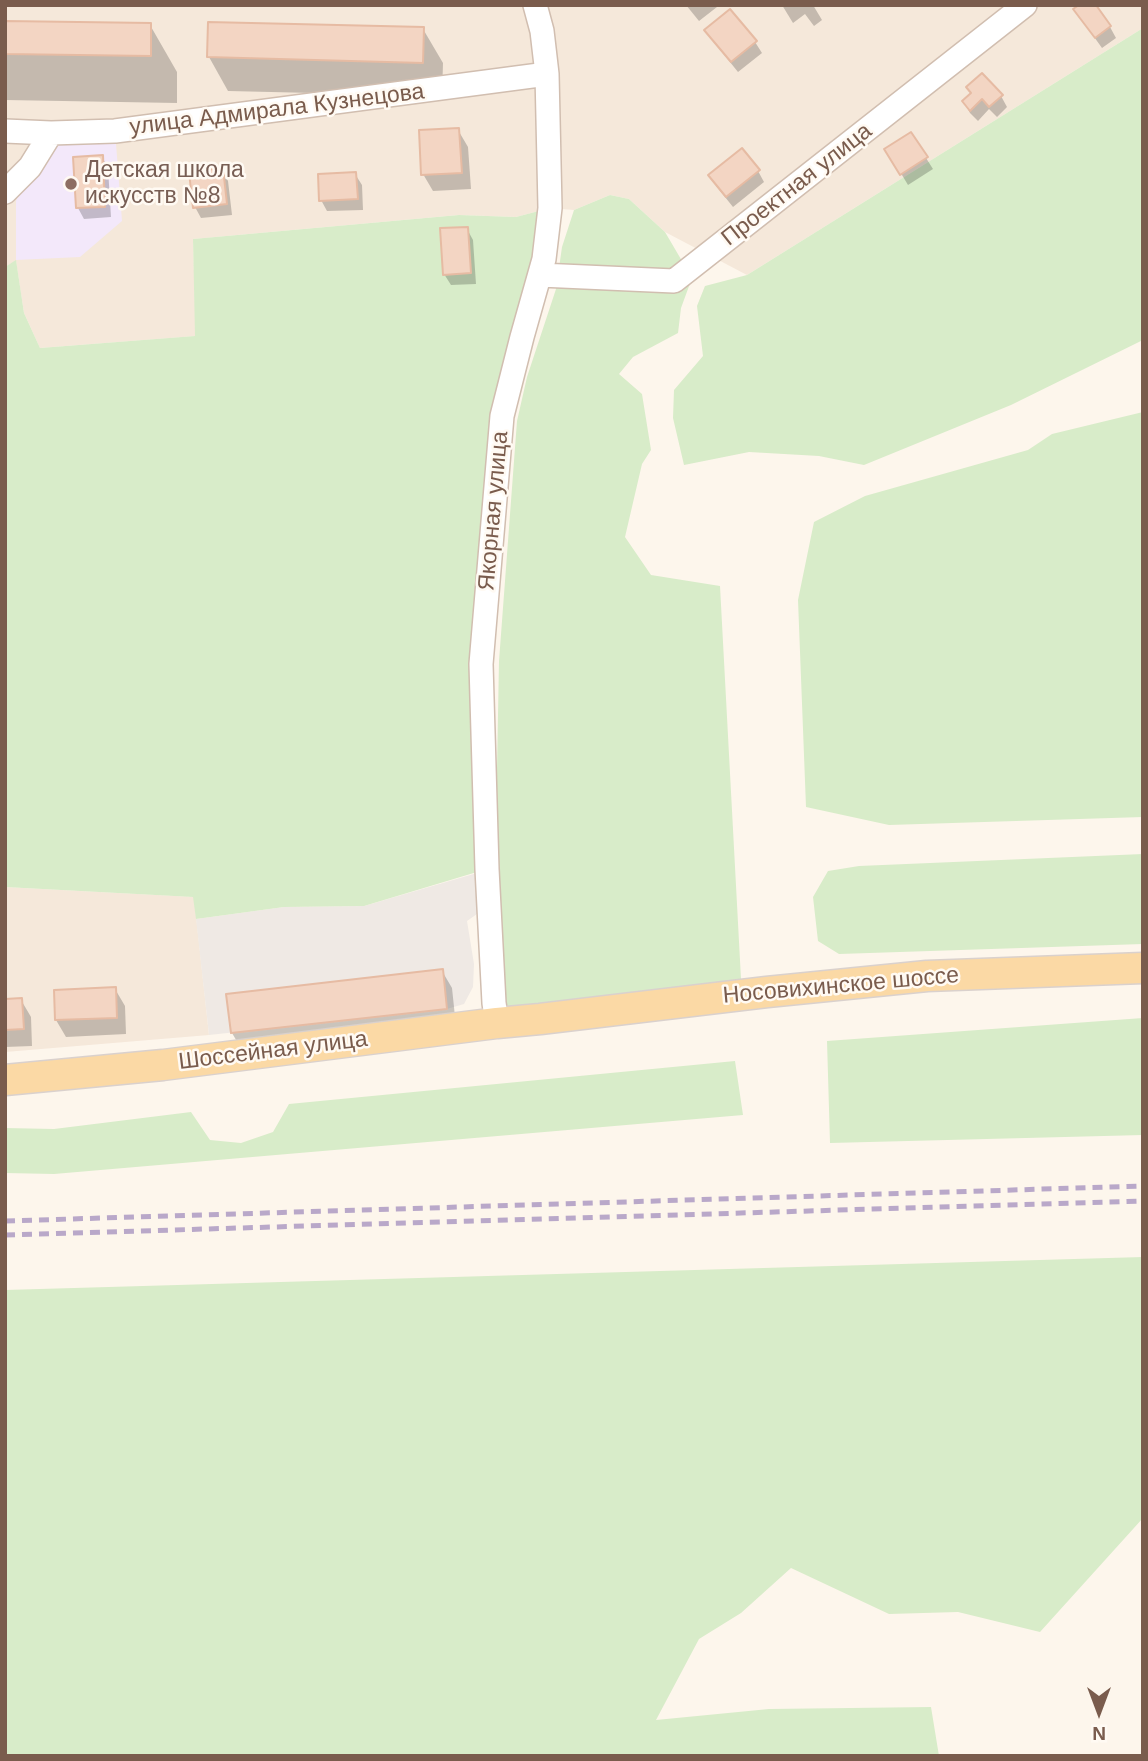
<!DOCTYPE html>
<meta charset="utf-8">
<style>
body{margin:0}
#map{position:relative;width:1148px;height:1761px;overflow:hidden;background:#fdf6ec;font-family:Helvetica,sans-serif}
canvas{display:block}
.frame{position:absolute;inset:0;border:7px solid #7a5c4d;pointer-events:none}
.north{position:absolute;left:1064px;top:1677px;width:70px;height:70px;-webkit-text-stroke:5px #fffaf3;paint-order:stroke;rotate:180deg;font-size:19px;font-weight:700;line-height:28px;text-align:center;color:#7a5c4d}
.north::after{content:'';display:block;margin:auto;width:24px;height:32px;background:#7a5c4d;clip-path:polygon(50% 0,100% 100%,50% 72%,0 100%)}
</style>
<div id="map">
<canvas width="1148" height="1761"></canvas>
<div class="frame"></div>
<div class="north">N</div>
</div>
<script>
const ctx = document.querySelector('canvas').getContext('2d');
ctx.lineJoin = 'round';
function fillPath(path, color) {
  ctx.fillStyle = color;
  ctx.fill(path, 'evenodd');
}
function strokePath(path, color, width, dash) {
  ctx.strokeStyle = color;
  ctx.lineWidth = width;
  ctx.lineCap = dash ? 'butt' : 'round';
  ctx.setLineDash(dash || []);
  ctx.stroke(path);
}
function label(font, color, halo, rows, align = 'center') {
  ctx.font = font + ' Helvetica,sans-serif';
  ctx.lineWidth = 5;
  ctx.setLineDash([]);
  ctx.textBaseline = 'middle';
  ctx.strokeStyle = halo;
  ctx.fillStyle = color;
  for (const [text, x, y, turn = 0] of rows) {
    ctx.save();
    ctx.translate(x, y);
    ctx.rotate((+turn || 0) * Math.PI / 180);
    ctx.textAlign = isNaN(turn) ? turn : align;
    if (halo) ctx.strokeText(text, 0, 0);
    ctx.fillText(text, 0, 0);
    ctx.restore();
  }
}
const residential = new Path2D(`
 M5 5H1143V28L747 275 665 232 629 199 610 195 574 210 550 208 516 217 459 215 193 239 196 336 40 348 24 313 16 261 5 267Z
 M5 887 194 897 209 1035 5 1052Z`);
const industrial = new Path2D(`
 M477 873V914L467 921 474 964 473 987 464 1004 447 1009 209 1035 196 919 284 907 364 906Z`);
const education = new Path2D(`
 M115 131 122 221 80 257 16 260V201L30 167 51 133Z`);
const green = new Path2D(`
 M1143 28V340L1011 405 864 465 819 456 749 452 684 465 673 418 674 390 703 356 697 306 705 286 747 275Z
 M610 195 629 199 665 232 692 278 681 308 678 333 633 357 619 374 642 394 651 450 642 464 625 537 651 575 720 586 741 979 507 1008 495 876 499 661 517 421 527 377 556 289 562 247 574 210Z
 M550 208 522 337 487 589V869L364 906 284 907 196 919 193 897 5 887V267L16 260 24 313 40 348 195 336 193 239 459 215 516 217Z
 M1143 412V817L889 825 806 807 798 600 814 522 865 496 1028 450 1052 434Z
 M1143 854V944L839 954 818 941 813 897 828 871 859 866Z
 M1143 1018V1135L830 1143 827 1041Z
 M735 1061 743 1115 54 1174 5 1173V1128L54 1129 191 1112 210 1140 241 1143 273 1132 289 1104Z
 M1143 1257V1518L1040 1632 958 1612 889 1614 791 1568 741 1613 699 1639 656 1720 769 1709 931 1707 939 1756H5V1290Z`);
const shadow = new Path2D(`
 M686 5H716L717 7 699 21Z
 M782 5H813L822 20 814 26 805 14 793 23Z
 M1082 20 1110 27 1116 38 1102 48Z
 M5 23 150 25 177 72V103L5 100Z
 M423 29 443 63 442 96 228 91 209 57Z
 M706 30 755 42 762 53 738 72 713 41Z
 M1001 96 1007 107 997 117 989 109 978 121 970 113 964 102Z
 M458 130 468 147 471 189 433 191 423 174Z
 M102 157 108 168 111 217 84 219 78 208Z
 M926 158 933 169 908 185 893 160Z
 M222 170 228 181 232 215 201 218 195 207Z
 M758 171 764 182 733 207 717 187 710 176Z
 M355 174 362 185 363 210 327 211 321 200Z
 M467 229 473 240 476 284 451 285 444 274Z
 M442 971 452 988 456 1026 242 1050 232 1033Z
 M115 989 125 1006 126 1034 66 1037 56 1020Z
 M21 1000 31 1017 32 1046 5 1047V1001Z`);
const building = new Path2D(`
 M1079 5H1096L1111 26 1095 38 1073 9Z
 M730 9 757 41 731 62 704 30Z
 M5 21 151 23V56L5 54Z
 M208 22 424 27 423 63 207 57Z
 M982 73 1003 95 989 107 982 99 970 111 962 101 971 93 966 87Z
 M459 128 462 173 421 175 419 130Z
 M911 132 928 157 900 175 884 149Z
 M742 148 760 170 726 197 708 175Z
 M103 155 105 207 76 208 73 157Z
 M223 168 227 204 193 208 189 172Z
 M356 172 358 199 319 201 318 174Z
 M468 227 471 273 443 275 440 228Z
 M443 969 447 1009 231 1033 226 994Z
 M116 987 117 1018 55 1020 54 990Z
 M22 998 24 1029 5 1030V999Z`);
const minor = new Path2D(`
 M5 131 51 133 115 131 547 74
 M5 192 30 167 51 133
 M540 275 674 281 1025 5
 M497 1023 494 1003 487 869 481 664 502 416 522 337 544 259 550 208 547 74 542 31 535 5`);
const major = new Path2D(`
 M5 1080 163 1065 497 1023 540 1019 767 992 927 976 1143 968`);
const rail = new Path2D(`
 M5 1221 1143 1186
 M5 1235 1143 1201`);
const markers = [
 [71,184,7,"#8d6e63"]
];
const streetNames = [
 ["улица Адмирала Кузнецова",277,110,-7],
 ["Проектная улица",797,185,-38],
 ["Якорная улица",494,511,-85],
 ["Носовихинское шоссе",841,986,-5],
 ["Шоссейная улица",273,1051,-7]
];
const educationNames = [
 ["Детская школа",85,171],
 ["искусств №8",85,197]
];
fillPath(residential, '#f5e8da');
fillPath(industrial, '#efe9e4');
fillPath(education, '#f3e8fa');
fillPath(green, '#d8ecc9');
fillPath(shadow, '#0003');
fillPath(building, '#f3d5c3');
strokePath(building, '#e6bba3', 2);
strokePath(minor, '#d1beb0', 26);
strokePath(major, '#dad1cd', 33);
strokePath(minor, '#fff', 23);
strokePath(major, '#fbd9a5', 30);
strokePath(rail, '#b9a8c9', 5, [10, 7]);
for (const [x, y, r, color] of markers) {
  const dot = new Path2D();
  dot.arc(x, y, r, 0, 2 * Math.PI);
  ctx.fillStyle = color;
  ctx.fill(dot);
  strokePath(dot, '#fffaf3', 2.5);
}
label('23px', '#7a5c4d', '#fffaf3', streetNames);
label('23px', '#785e54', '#fffaf3', educationNames, 'left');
</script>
